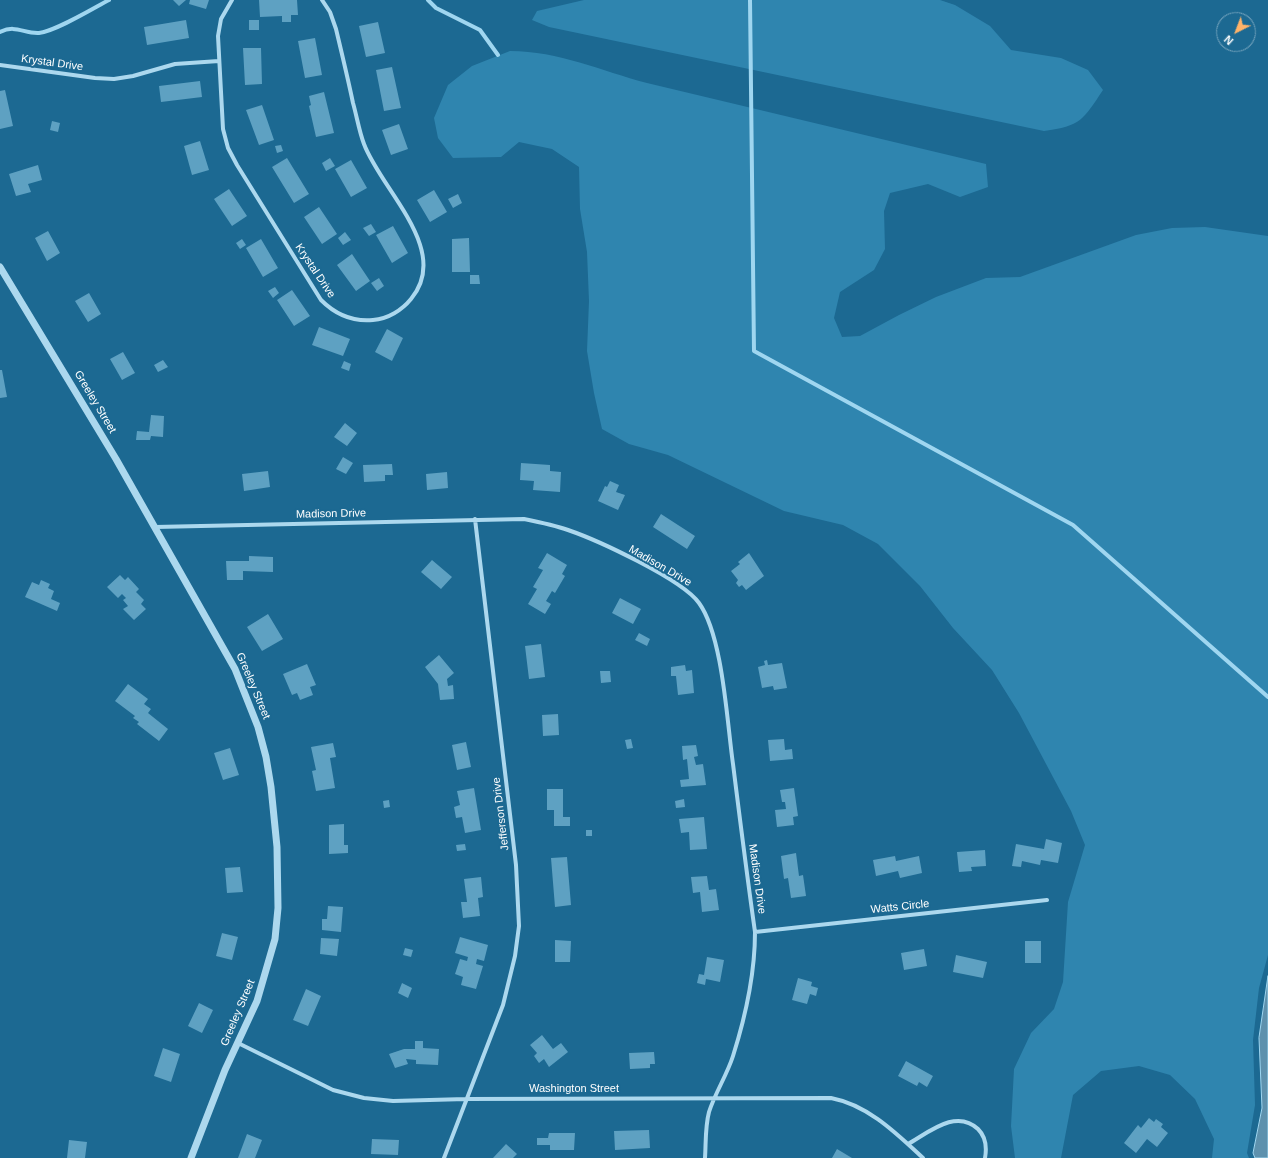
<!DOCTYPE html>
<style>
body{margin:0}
#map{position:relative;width:1268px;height:1158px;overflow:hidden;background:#1c6992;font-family:Arial,sans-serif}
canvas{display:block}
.north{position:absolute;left:1216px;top:12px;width:40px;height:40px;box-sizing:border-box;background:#1c6992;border:1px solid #77a5be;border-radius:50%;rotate:222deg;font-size:11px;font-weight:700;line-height:16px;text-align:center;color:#fff}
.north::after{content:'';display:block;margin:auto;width:14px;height:18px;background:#ffb369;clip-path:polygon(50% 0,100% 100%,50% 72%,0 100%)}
</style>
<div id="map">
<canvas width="1268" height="1158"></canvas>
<div class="north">N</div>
</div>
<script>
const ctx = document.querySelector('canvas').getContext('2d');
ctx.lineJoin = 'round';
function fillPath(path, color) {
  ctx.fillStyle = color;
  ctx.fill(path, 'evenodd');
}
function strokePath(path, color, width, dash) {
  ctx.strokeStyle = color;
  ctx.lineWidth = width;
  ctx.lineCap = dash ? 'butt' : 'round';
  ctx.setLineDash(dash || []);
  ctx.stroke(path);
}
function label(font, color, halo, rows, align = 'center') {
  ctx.font = font + ' Arial,sans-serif';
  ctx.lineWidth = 4;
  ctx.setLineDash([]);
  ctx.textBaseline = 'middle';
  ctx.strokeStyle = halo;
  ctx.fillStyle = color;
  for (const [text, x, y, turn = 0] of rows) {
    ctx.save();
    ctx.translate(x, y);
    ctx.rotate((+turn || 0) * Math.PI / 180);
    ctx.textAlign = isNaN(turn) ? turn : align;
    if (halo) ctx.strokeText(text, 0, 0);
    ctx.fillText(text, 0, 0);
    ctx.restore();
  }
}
const green = new Path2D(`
 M584 0H940L955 5 990 26 1011 50 1061 58 1088 70 1103 90C1083 120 1081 126 1044 131L549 27 532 20 537 11Z
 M510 51C559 51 601 71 647 83 760 110 873 137 986 164L988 187 960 197 928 184 890 193 884 211 885 249 874 270 840 292 834 318 842 337 860 336 899 315 936 297 986 278 1020 277 1136 235 1172 228 1205 227 1268 236V955L1259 988 1253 1040 1255 1105 1247 1153 1249 1158H1212L1214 1139 1195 1099 1170 1075 1139 1066 1101 1071 1073 1095 1061 1158H1015L1011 1126 1014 1069 1031 1033 1054 1009 1063 982 1068 902 1085 845 1071 811 1019 713 992 670 953 628 920 586 878 544 843 525 784 511 668 455 629 444 602 429 594 393 587 351 589 301 587 252 580 209 579 167 552 149 519 142 501 157 453 158 438 138 434 118 448 85 472 66Z`);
const water = new Path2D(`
 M1268 976V1158H1255L1253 1153 1262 1108 1259 1038Z`);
const stream = new Path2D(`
 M428 0 436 8 480 30 498 55
 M750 0 754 351 1073 525 1268 697
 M0 32C16 24 24 34 39 33 56 31 92 9 109 0`);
const building = new Path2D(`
 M173 0H186L179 6Z
 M190 0H209L206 9 189 4Z
 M259 0H297L298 15H291V22H282V16L260 17Z
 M186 20 189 38 147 45 144 27Z
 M249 20H259V30H249Z
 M378 22 385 53 366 57 359 26Z
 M315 38 322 75 305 78 298 41Z
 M243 48H261L262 84 245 85Z
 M392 67 401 108 384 111 376 70Z
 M200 81 202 97 161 102 159 86Z
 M5 90 13 126 0 129V91Z
 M324 92 334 133 316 137 309 106 311 105 309 96Z
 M262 105 274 140 259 145 246 110Z
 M52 121 60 123 58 132 50 130Z
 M399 124 408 149 391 155 382 130Z
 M200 141 209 170 192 175 184 146Z
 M281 145 283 151 277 153 275 146Z
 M287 158 309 194 294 203 272 167Z
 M330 158 335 166 326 171 322 163Z
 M351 160 367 188 351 197 335 169Z
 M38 165 42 180 28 184 31 192 16 196 9 174Z
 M229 189 247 216 232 226 214 199Z
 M434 190 447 212 430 222 417 200Z
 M458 194 462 203 453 208 448 199Z
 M319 207 337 234 322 244 304 217Z
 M371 224 376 232 369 236 363 228Z
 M393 226 408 253 392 263 376 235Z
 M48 231 60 253 47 261 35 238Z
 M345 232 351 240 343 245 338 238Z
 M469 238 470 272H452V239Z
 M242 239 246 245 240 249 236 243Z
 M261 239 278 268 263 277 246 248Z
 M352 254 370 281 356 291 337 265Z
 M470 275H479L480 284H470Z
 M379 278 384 286 377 291 371 283Z
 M275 287 279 293 273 298 268 291Z
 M292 290 310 316 294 326 277 300Z
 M89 293 101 314 88 322 75 301Z
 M319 327 350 339 343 356 312 345Z
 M387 329 403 338 392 361 375 352Z
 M123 352 135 373 122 380 110 359Z
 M163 360 168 367 158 372 154 365Z
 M344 361 351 364 349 371 341 368Z
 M0 370H2L7 397 0 398Z
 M151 415 164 416 163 437 151 436 150 440H136L137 431 149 432Z
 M345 423 357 433 347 446 334 437Z
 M343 457 353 463 346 474 336 469Z
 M521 463 550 465V471L561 472 560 492 533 490 534 481 520 480Z
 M392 464 393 475H385V481L364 482 363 465Z
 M268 471 270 487 244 491 242 474Z
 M447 472 448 488 427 490 426 474Z
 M610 481 619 485 616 492 625 495 618 510 598 501 605 486 607 487Z
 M661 514 695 536 687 549 653 527Z
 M547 553 567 565 562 574 565 576 555 593 552 591 546 601 551 604 545 614 528 604 537 589 533 587 543 570 538 568Z
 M749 553 764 576 746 590 742 585 739 587 736 583 738 580 731 571 740 564 738 562Z
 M249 556 273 557V572L243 571V580H227L226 561H249Z
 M432 560 452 577 441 589 421 572Z
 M120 575 125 580 128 577 139 589 136 592 144 600 141 604 146 609 134 620 123 609 128 606 123 600 126 598 122 594 118 598 107 587Z
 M41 580 50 584 48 588 54 591 51 599 60 603 57 611 25 597 32 582 39 585Z
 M620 598 641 609 633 624 612 613Z
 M268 614 283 639 262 651 247 627Z
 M639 633 650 639 647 646 635 640Z
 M541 644 545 677 529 679 525 646Z
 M439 655 454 673 447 679 448 686 453 685 454 699 440 700 438 684 425 667Z
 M767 660 768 665 782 663 787 688 774 690 773 686 762 688 758 667 765 665 764 661Z
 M307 664 316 685 310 687 313 695 300 700 297 693 292 695 283 674Z
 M685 665 686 671 692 670 694 693 678 695 676 676H671V667Z
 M600 671H610L611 682 601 683Z
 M128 684 148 699 144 704 151 709 148 713 168 729 159 741 137 724 139 722 133 718 135 716 115 701Z
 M558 714 559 735 543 736 542 715Z
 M631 739 633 748 627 749 625 740Z
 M784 739 785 750 792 749 793 759 770 761 768 740Z
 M466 742 471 767 457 770 452 745Z
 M333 743 336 757 330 758 335 788 316 791 312 771 316 770 311 747Z
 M696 745 698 756 694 757 696 765 703 764 706 785 681 787 680 780 689 779 687 759 683 760 682 746Z
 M230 748 239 775 223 780 214 753Z
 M474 788 481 830 465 833 462 817 456 818 454 807 460 805 457 791Z
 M794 788 798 816 793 817 794 825 777 827 775 810 786 809 785 802H782L780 790Z
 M547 789H563V817H570V826H554V810H547Z
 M684 799 685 807 676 808 675 801Z
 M389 800 390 807 384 808 383 801Z
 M704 817 707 849 690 850 689 832 681 833 679 819Z
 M344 824V845H348V853L329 854V825Z
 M586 830H592V836H586Z
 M1046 839 1062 843 1058 863 1041 860 1040 865 1022 861 1021 867 1012 866 1016 844 1044 849Z
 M465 844 466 850 457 851 456 845Z
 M985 850 986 866 971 867 972 871 959 872 957 852Z
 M796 853 799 876 803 875 806 896 791 898 788 878 784 879 781 856Z
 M895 856 896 861 919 856 922 873 900 878 898 871 876 876 873 860Z
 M567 857 571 905 555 907 551 858Z
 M240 867 243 892 227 893 225 868Z
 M707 876 709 890 716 889 719 910 702 912 700 892 693 893 691 877Z
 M481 877 483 897 478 898 480 916 463 918 461 902H467L464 879Z
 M328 906 343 907 341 932 322 930V919H327Z
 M222 933 238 937 232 960 216 956Z
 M460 937 488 945 484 961 477 959 476 964 483 966 476 989 461 985 463 977 455 974 460 959 467 961 468 957 455 953Z
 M321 938 339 939 337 956 320 954Z
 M555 940 571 941 570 962H555Z
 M1025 941H1041V963H1025Z
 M405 948 413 950 411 957 403 955Z
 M924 949 927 966 904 970 901 953Z
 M956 955 987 962 983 978 953 972Z
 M707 957 724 960 720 982 706 979 705 985 697 983 699 974 704 975Z
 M798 978 812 982 811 986 818 988 816 996 810 994 807 1004 792 1000Z
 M402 983 412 988 408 998 398 993Z
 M306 989 321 996 308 1026 293 1020Z
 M199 1003 213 1010 202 1033 188 1026Z
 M542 1035 553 1049 561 1043 568 1052 549 1067 544 1059 539 1063 534 1056 537 1053 530 1045Z
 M415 1041H423V1048L439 1049 438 1065 416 1064V1060L406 1059 408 1064 395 1068 389 1054 404 1049H415Z
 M163 1048 180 1054 171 1082 154 1076Z
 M654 1052 655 1064H650V1068L630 1069 629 1053Z
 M906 1061 933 1076 927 1087 919 1082 917 1086 898 1076Z
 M1149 1118 1154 1122 1156 1119 1163 1124 1161 1127 1168 1133 1157 1147 1147 1139 1136 1153 1124 1143 1138 1125 1141 1128Z
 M649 1130 650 1148 615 1150 614 1131Z
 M549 1133H575L574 1150H550V1145H537V1138H548Z
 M247 1134 262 1140 255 1158H238Z
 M372 1139 399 1140 398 1155 371 1154Z
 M69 1140 87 1142 85 1158H67Z
 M506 1144 517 1154 513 1158H493Z
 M837 1149 852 1158H832Z`);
const minor = new Path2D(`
 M232 0 221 19 218 36 223 129 228 148 237 165 321 300C335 314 352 322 373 320 388 319 402 310 411 299 452 250 381 190 364 144 359 131 357 117 353 103 348 79 342 54 336 29L330 12 322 0
 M0 65 95 78 114 79 133 76 175 64 219 61
 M155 527 524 519C539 522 554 525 568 530 597 540 682 579 699 603 723 636 727 723 733 764 740 820 747 876 755 932 755 974 746 1015 733 1056 727 1075 715 1093 709 1112 705 1127 706 1143 705 1158
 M755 932 1047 900
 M238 1043 333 1090 364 1098 393 1101 466 1099 831 1098C868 1105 896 1133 923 1158
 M908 1144C928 1133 956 1108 978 1129 986 1137 987 1147 985 1158
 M444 1158 503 1005 515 956 519 926 516 865 475 519`);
const tertiary = new Path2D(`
 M0 267 116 459 235 669 258 727 266 757 271 787 277 847 278 908 275 939 257 1001 225 1070 191 1158`);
const streetNames = [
 ["Krystal Drive",52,63,8],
 ["Krystal Drive",315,271,56],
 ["Greeley Street",95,402,59],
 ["Madison Drive",331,514,-1],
 ["Madison Drive",660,566,30],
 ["Greeley Street",253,686,67],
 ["Jefferson Drive",501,814,-97],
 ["Madison Drive",757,879,82],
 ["Watts Circle",900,907,-6],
 ["Greeley Street",238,1013,-67],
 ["Washington Street",574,1089]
];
fillPath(green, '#2f85af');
fillPath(water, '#5e91ad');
strokePath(water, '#9fd6f0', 1);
strokePath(stream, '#9fd6f0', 4);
fillPath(building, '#5ea1c2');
strokePath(minor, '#acd8ee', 4);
strokePath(tertiary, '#acd8ee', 7);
label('11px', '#fff', '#1c6992', streetNames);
</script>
